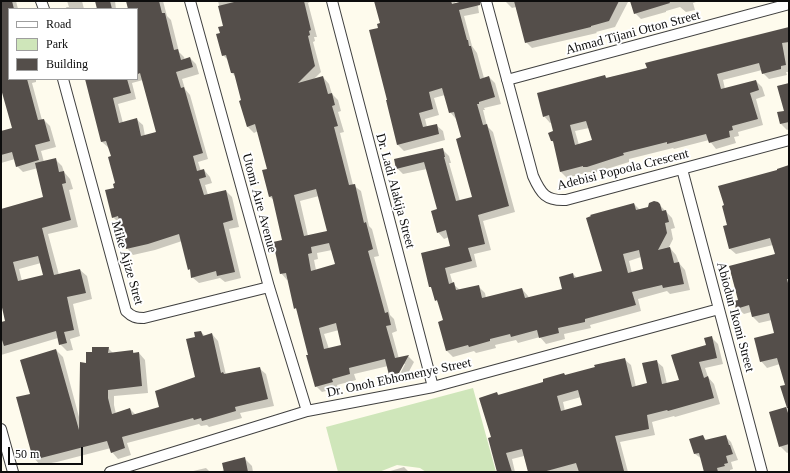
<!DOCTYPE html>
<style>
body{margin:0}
#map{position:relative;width:790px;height:473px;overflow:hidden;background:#fefbed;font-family:"Times New Roman",serif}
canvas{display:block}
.frame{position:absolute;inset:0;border:2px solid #0d0d0d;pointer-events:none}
.legend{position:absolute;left:8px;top:8px;width:130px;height:72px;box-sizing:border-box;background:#fff;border:1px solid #9e9e9e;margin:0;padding:5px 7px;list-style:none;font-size:12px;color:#0d0d0d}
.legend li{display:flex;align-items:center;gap:8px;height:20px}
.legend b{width:20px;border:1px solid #9e9e9e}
.scale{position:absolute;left:8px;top:447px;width:75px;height:18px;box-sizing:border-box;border:2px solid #0d0d0d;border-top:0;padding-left:5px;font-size:12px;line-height:14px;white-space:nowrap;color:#0d0d0d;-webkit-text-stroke:3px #fff;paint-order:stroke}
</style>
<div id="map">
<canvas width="790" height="473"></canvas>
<div class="frame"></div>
<ul class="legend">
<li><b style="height:5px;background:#fff"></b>Road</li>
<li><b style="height:11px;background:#cfe6ba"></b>Park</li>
<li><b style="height:11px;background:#544e4a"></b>Building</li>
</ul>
<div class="scale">50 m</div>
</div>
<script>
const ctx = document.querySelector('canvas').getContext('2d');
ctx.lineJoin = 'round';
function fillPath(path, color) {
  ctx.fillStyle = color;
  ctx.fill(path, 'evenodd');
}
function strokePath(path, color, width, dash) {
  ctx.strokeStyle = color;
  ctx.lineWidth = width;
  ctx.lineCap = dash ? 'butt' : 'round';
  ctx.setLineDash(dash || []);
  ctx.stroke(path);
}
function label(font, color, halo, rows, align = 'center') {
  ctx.font = font + ' "Times New Roman",serif';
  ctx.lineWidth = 4;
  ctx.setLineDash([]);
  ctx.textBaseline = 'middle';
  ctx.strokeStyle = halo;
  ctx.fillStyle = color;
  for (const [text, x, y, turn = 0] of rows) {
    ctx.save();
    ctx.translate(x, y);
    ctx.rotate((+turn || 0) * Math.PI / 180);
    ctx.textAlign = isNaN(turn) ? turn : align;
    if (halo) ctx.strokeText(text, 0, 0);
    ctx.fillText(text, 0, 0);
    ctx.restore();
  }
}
const green = new Path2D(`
 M473 388 496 472H426L420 468 397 465 379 472H338L326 427Z`);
const shadow = new Path2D(`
 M1 1H16L18 9H9V79H36V82L32 83 42 120H44L50 126 56 147 41 151 44 162 55 159 62 166 64 172 70 179 73 189 69 190 78 227 48 234 59 275 80 270 87 276 92 299 73 304 80 336 70 339 73 350 67 351 60 344 58 338 1 355V323L6 322 3 306H1V210L45 198 38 168 23 172 17 166 15 159 1 163V136L13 129 2 89 1 90ZM41 263 44 276 22 281 19 269Z
 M67 1H82L84 9H67L66 7H69Z
 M96 1H115L116 9H98Z
 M127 1H163L167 16 171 20 179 52 184 57 185 60 190 58 196 64 199 74 182 79 185 89 190 95 208 159 198 162 201 171 204 170 210 177 212 183 205 185 208 195 226 191 232 197 239 227 229 229 241 278 225 282 220 278 199 283 192 277 191 272 189 269 182 241 155 250 133 255 127 248 121 223H119L113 217 117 184 112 156 109 148 102 142 86 79H137V9H129ZM143 80 157 133 145 136 143 125 136 119 123 123 118 104 136 99 132 83Z
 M218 1H312L308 3 317 37H314L315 41 313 42 321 72 313 80 323 77 329 84 332 94 338 100 341 111 338 112 344 132 340 133 353 185 361 191 369 226 372 229 379 256 374 257 390 315 394 319 397 331 392 333 399 359 408 356 414 362 405 379 396 381 390 374 388 366 354 374 356 380 337 385 338 388 322 392 316 386 310 356 298 310 295 308 289 279 287 280 281 273 283 240 274 200 270 197 268 170 258 131 254 133 247 126 236 77 232 73 229 61 223 55 221 33 224 26ZM319 196 328 232 308 236 300 201ZM332 250 337 265 316 270 314 260 318 259 317 253ZM339 330 343 345 329 349 324 334ZM403 364H405L398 378 396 377Z
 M375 1H455L456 4 473 1 478 6 479 13 464 16 472 46 477 53 484 78 489 77 495 83 501 104 484 108 485 110H483L487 126 493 132 515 212 483 221 491 250 474 254 477 267 450 274 453 284 460 290 478 286 485 293 486 298 522 289 528 296 529 298 563 289 573 274 577 278 603 272 634 204 640 210 649 208 657 202 672 218 675 228 671 229 673 239 668 249 670 248 676 255 679 263 685 270 690 290 670 294 667 291 638 299 641 311 590 325 591 328 564 334 565 339 546 344 540 337 518 343 516 340 495 345 496 348 476 353 474 351 453 357 447 351 444 321 439 303 436 300 433 289 430 286 451 246 449 237 444 239 438 232V210L427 169 403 174 397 168 442 149 449 156 451 163H449L460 201 473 198 462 138 456 119 450 112 445 95 434 98 439 115 425 119 427 127 436 125 443 131 445 140 404 151 398 145 389 101 379 29 381 24ZM641 257 644 270 632 273 629 261Z
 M505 1H627L628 2 615 27 596 32 597 33 532 48 526 42 516 7 512 8Z
 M631 1H699L693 3 695 10 686 12 680 7 666 11V12L641 19 635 13Z
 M789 28V72H786L787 75 769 79 763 73 762 70 723 80 725 89 756 81 762 87 765 96 756 99 763 125 738 132 739 136 734 137 736 143 716 149 709 140 674 149 673 148 629 159V162L594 173 589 172 567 178 561 172 555 144 552 141 554 132 552 122 550 123 544 116 605 76 607 78 648 69ZM589 128 594 141 579 145 575 131Z
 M789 84V129L787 130 781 124 779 113 785 111Z
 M789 167V452L787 453 780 446 770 413 788 407 786 385 780 364 767 368 761 361 775 333 772 320 759 323 753 317 751 312 744 314 737 308 740 300 776 255 773 245 736 254 729 248 728 226 779 171Z
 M201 332 205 336 212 334 218 341 226 375 259 368 266 374 274 406 240 413 242 418 209 427 207 425 201 426 199 424 127 443 131 455 118 459 112 452 111 448 57 462 40 465 34 458 31 394 56 350 63 357 79 417 81 363 87 364 93 353 108 348 113 353 133 351 135 354 139 353 145 360 148 393 114 396V405L116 414 130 409 136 415 161 408 196 378V338Z
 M712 338 718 344 723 364 705 368 708 377 714 384 720 404 675 417 674 416 652 422 655 435 620 442 628 472H529L524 456 512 459 515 472H498L492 438 497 393 500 396 624 359 631 365 636 387 648 384 656 361 663 367 667 384 680 380ZM581 397 583 406 565 411 563 402Z
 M703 436 707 441 725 436 731 442 738 460 731 462 733 469 730 470V472H705L702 459 695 454Z
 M244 458 252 466 253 472H218L225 470Z
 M404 467 409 472H387Z
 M206 468 210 472H189Z`);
const building = new Path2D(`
 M1 1H12L14 9H9V79H27L38 120 44 119 50 141 35 145 39 160 16 167 12 152 1 155V131L12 128 1 89Z
 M95 1H110L112 9H97Z
 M126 1H159L162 13H165L174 50 178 49 181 60 190 57 193 67 176 72 181 88 184 87 203 153 193 156 197 171 204 169 206 177 199 179 204 195 226 190 233 220 223 223 235 272 217 276 216 271 191 278 190 269 188 270 179 234 148 244 126 249 118 216 112 218 105 190 114 188 113 184 115 183 108 157 111 156 106 141 101 142 85 79H127L131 93 113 98 119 123 137 118 141 136 156 132 140 73 138 74 137 70V9H128Z
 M238 1H304L311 30 309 31 310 35 308 36 315 66 298 83 323 76 328 94 332 93 335 105 332 106 338 126 334 127 349 185 355 184 364 223 366 222 373 249 368 251 385 313 388 312 391 325 386 326 395 358 409 355 399 373 389 375 385 359 349 368 350 374 332 379 333 382 315 387 306 355H308L296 308 294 309 286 273 280 274 273 242 282 240 272 196 269 197 262 170 267 169 255 124 247 127 239 101 241 100 234 73H231L226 55 222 56 216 34 220 33 218 27 223 26 218 6ZM316 189 327 231 304 236 294 195ZM329 243 335 264 311 271 308 254 312 253 311 247ZM336 323 341 345 324 349 319 328Z
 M374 1H451L452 4 463 1H480V5L459 10 467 40H468L469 46H471L480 79 489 76 495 97 479 102V104H477L483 125 487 124 509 206 478 215 485 244 468 248 472 261 445 268 449 284 454 282 456 290 479 285 482 298 522 288 525 298 562 289 559 277 573 273 574 278 602 271 586 218 591 216 590 215 634 203 636 210 648 207 649 203 654 201 658 202 660 204 662 211 666 210 669 222 665 223 667 233 658 250 670 247 674 263 679 262 684 284 663 288 662 285 632 292 636 305 585 319V322L558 328 559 333 539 338 537 330 511 337 510 334 490 339V341L469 347 468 345 446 351 438 322 443 320 437 300 435 301 431 287H429L421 253 450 246 446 230 437 233 431 211 437 209 424 162 396 169 394 159 443 148 445 157H444L456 201 472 197 456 139 461 137 454 112 449 113 442 88 429 92 433 109 419 113 423 127 437 124 439 134 397 145 386 100H387L369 30 378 28 377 24 380 23ZM639 250 643 269 628 273 623 254Z
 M514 1H619L609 21 591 26V27L525 43Z
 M630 1H669L670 3 634 14Z
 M789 27V42L782 43 786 65 781 66V69L762 74 759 63 717 74 721 89 756 80 759 90 750 93 758 119 732 126 733 130 729 131 730 137 709 143 706 134 667 144V142L623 153 624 155 587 167H583V166L560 172 553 141H551L548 133 553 131 549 115 543 117 537 93 605 75 606 78 647 68 645 63ZM586 121 592 140 575 145 570 125Z
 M789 83V122L780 124 777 112 784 111 777 86Z
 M56 158 59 172 64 171 66 183 62 184 71 220 42 228 54 275 80 269 86 293 67 297 74 330 64 332 67 343 59 345 56 331 4 346 1 337V322L5 321 1 303V209L43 197 35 163ZM38 256 43 275 18 281 13 262Z
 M789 165V279H787L789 287V408H787L780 386 785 385 777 358 760 362 754 338 774 333 769 313 752 317 749 305 736 309 734 301 738 300 729 266 775 254 770 238 729 249 723 226 727 225 722 206 724 205 718 186 777 170V169Z
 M201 331 203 336 212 333 221 373 223 372 224 374 260 367 268 399 235 407 236 411 202 421 201 418 194 420 193 418 122 437 125 448 111 453 107 441 41 458V457L33 459 16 397 30 394 20 360 56 349 79 430 80 362 86 363V352H92V347H109L108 353 133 350V353L139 352 142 386 108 390V398L112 414 130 408 132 415 159 407 155 391 195 377 186 339 195 337 194 332Z
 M712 336 717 358 699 362 704 378 708 376 714 398 668 411 667 410 647 415 649 429 615 436 624 471 619 472H579L576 463 543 472H528L522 449 506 453 512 472H497L488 438 491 437 479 398 497 392 498 395 543 382V379L564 373 565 375 595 367 594 365 625 358 632 387 647 383 642 363 657 360 662 384 679 380 671 355 706 345 704 338ZM578 390 582 405 561 411 557 396Z
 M786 407 789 416V444L779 447 769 412Z
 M703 435 705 440 726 435 729 445H730L733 454 726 456 728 463 724 464 725 466 717 468 718 472H704L699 453 694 454 689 439Z
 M245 457 248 472H224L222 463Z`);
const minor = new Path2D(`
 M41 1 44 9
 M190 1 269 287 307 411
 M332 1 433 387
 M486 1 533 176C541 194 546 201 566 200L789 140
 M63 79 126 311C132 317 136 318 144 318L269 287
 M507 80 789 4
 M682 169 762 472
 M1 429 13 472
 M110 472 307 411 433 387 719 309`);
const streetNames = [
 ["Ahmad Tijani Otton Street",633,33,-15],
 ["Adebisi Popoola Crescent",623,170,-14],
 ["Dr. Ladi Alakija Street",395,191,75],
 ["Utomi Aire Avenue",259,203,75],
 ["Mike Ajize Stret",127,263,74],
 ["Abiodun Ikomi Street",735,317,75],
 ["Dr. Onoh Ebhomenye Street",399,378,-12]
];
fillPath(green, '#cfe6ba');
fillPath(shadow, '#0003');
fillPath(building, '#544e4a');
strokePath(minor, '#404040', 12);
strokePath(minor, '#fff', 10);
label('13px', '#0d0d0d', '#fff', streetNames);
</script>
